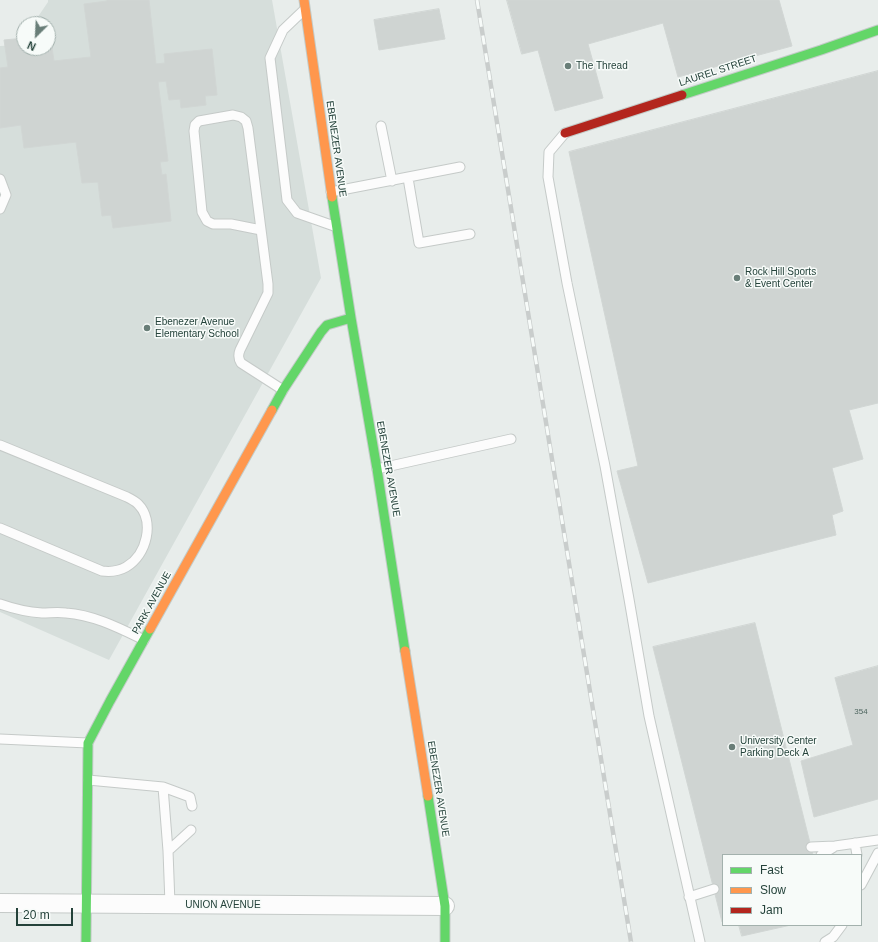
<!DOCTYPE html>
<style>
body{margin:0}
#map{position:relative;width:878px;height:942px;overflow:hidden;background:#e8edeb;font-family:Helvetica,sans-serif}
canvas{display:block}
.legend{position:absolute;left:722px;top:854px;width:140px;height:72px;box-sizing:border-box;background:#f7fbf9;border:1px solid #a3b1ad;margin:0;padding:5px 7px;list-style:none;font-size:12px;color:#24423a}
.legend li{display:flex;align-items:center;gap:8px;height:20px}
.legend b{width:20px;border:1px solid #a3b1ad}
.north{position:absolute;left:16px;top:16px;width:40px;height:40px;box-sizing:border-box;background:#f7fbf9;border:1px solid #a3b1ad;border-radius:50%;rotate:204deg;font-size:11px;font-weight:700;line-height:16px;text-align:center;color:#24423a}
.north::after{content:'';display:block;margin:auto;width:14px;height:18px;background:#697e78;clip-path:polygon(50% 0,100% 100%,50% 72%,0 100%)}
.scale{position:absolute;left:16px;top:908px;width:57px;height:18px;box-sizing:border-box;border:2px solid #24423a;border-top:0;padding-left:5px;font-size:12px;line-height:14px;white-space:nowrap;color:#24423a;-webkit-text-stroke:3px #f7fbf9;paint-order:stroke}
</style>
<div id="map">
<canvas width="878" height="942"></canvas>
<ul class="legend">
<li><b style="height:5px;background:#63d668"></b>Fast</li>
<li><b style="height:5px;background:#ff974d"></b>Slow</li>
<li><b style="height:5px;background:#b3261e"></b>Jam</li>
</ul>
<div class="north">N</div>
<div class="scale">20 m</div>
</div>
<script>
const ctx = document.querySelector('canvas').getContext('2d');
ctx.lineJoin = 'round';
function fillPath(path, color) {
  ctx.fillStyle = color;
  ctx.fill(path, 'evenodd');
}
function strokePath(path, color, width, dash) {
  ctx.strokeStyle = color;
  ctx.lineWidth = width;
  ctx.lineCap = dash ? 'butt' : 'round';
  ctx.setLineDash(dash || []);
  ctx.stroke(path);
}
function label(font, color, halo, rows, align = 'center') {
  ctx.font = font + ' Helvetica,sans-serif';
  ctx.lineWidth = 3;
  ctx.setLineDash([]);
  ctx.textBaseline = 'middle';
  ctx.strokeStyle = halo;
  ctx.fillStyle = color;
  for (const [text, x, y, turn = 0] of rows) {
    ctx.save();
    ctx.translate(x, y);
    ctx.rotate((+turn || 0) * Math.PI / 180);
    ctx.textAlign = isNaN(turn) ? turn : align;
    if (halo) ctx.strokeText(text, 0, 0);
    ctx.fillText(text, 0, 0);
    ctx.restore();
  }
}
const built = new Path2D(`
 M48 0H272L321 278 109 660 0 612V46L19 45 24 38V48H48V24H33L48 2Z`);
const building = new Path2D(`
 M107 0H149L156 64 165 63 164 54 212 49 217 95 205 96 206 105 181 108 180 99 169 100 166 81 158 82 168 161 160 162 162 175 166 174 171 221 113 228 111 215 102 216 98 182 82 183 76 142 24 148 21 125 0 128V68L8 67 4 40 24 38V48H48V35H50L54 61 91 57 84 4 107 1Z
 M507 0H779L792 46 678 77 663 23 588 44 603 98 555 111 538 50 522 54Z
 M439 9 445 39 379 50 374 20Z
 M878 71V403L849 410 863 459 832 468 843 511 832 515 836 535 648 583 617 471 638 466 569 152Z
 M755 623 813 855H723V922H722L653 647Z
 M878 666V799L814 817 801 761 853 745 835 678Z
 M739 925H791L742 936Z`);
const lane = new Path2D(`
 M304 10 283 30 270 58 287 200 297 213 334 226
 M381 126 392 181
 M565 133 549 152 548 177 567 283 605 466 629 599 649 716 700 942
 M408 178 419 243 470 234
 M0 179 6 195 0 209
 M331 192 460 167
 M261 230 231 224H213L207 221 202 212 194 131 195 125 199 121 233 115 241 117 246 121 248 128 268 284V293L240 350C238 355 238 358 241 363L283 390
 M0 445 127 497C131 499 135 501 138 504 155 521 147 555 126 567 119 571 110 572 102 571L0 528
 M377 469 511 439
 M0 604C14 609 27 612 42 613 50 613 58 612 66 613 94 615 119 628 144 640
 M0 739 88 743
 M88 780 163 787 190 797 192 806
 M163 787 168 851
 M855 843 857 855
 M811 847 835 846 878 840
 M821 855 834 847
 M861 885 878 853
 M689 897 714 889
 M170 904 168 851 191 830
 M825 942 833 937 842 925`);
const street = new Path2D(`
 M0 903 445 906`);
const fast = new Path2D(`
 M682 95 821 50 878 30
 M332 197 351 318 377 469 405 651
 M272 410 283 390 321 332 327 325 351 318
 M428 796 445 906V942
 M86 942 88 743 110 701 150 629`);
const slow = new Path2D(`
 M304 0 332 197
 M150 629 272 410
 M405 651 428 796`);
const jam = new Path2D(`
 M565 133 682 95`);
const rail = new Path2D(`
 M477 0 559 502 631 942`);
const markers = [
 [568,66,4,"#697e78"],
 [737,278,4,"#697e78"],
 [147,328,4,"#697e78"],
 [732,747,4,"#697e78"]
];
const numberNames = [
 ["354",861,712]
];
const poiNames = [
 ["The Thread",576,66],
 ["Rock Hill Sports",745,272],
 ["& Event Center",745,284],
 ["Ebenezer Avenue",155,322],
 ["Elementary School",155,334],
 ["University Center",740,741],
 ["Parking Deck A",740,753]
];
const streetNames = [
 ["LAUREL STREET",718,71,-18],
 ["EBENEZER AVENUE",336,149,82],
 ["EBENEZER AVENUE",388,469,80],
 ["PARK AVENUE",152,603,-61],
 ["EBENEZER AVENUE",438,789,81],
 ["UNION AVENUE",223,905]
];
fillPath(built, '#d6dedb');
fillPath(building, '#cfd4d2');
strokePath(building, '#d1d6d4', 1);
strokePath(lane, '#c5cac8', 11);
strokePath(street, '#c5cac8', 20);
strokePath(fast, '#c3cbc8', 11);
strokePath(slow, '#c3cbc8', 11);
strokePath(jam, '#c3cbc8', 11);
strokePath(lane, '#fcfcfc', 9);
strokePath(street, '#fcfcfc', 18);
strokePath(fast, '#63d668', 9);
strokePath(slow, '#ff974d', 9);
strokePath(jam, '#b3261e', 9);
strokePath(rail, '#c9cdcc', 4.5);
strokePath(rail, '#f7fbf9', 3, [9]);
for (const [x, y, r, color] of markers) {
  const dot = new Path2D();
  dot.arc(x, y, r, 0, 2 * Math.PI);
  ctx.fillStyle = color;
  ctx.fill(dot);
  strokePath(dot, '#f7fbf9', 1.5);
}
label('8px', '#506761', null, numberNames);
label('10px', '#24423a', '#f7fbf9', poiNames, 'left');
label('10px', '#24423a', '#f7fbf9', streetNames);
</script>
